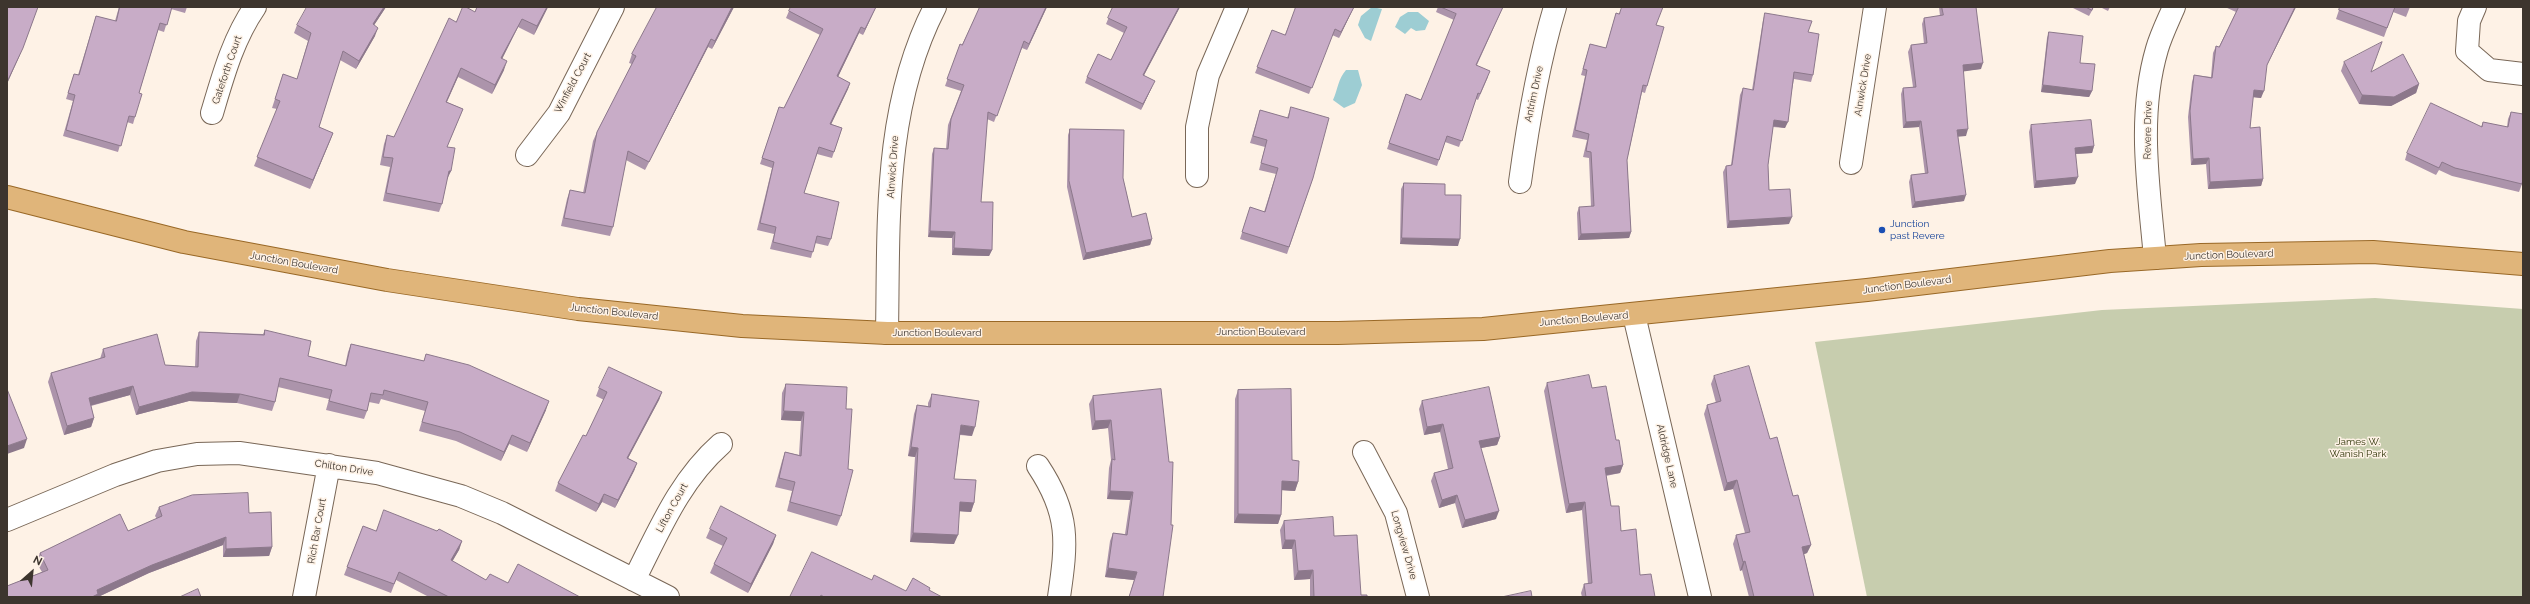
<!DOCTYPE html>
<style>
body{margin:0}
#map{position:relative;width:2530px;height:604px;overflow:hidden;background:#fef2e6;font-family:Raleway,sans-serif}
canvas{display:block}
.frame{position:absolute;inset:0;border:8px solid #3d352e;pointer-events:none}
.north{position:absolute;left:12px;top:552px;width:40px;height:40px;-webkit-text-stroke:3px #fef2e6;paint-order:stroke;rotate:27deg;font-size:11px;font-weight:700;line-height:16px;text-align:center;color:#3d352e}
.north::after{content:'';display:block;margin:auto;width:14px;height:18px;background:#3d352e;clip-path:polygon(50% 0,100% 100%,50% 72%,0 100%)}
</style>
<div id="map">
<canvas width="2530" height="604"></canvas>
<div class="frame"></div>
<div class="north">N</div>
</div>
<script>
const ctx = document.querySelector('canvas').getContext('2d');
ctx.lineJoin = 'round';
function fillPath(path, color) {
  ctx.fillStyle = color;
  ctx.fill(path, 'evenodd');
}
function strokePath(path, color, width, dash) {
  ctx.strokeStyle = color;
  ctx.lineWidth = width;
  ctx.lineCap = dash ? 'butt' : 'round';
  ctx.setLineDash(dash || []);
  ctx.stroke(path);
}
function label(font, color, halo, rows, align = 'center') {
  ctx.font = font + ' Raleway,sans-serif';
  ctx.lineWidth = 3;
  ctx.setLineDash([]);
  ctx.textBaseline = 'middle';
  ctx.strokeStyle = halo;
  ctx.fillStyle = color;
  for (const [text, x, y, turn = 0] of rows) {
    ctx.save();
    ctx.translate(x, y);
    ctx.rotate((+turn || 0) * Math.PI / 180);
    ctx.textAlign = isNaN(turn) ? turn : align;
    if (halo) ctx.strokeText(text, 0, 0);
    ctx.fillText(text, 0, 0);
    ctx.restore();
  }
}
const green = new Path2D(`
 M2375 298 2523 309V597H1867L1815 342 2102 310Z`);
const water = new Path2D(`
 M1372 7 1382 9 1371 41 1365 38 1358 25 1361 16Z
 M1408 12H1418L1429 21 1425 30 1416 31 1411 28 1405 34 1395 27 1400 17Z
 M1346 70H1358L1362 85 1355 103 1344 108 1333 100C1338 89 1338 79 1346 70Z`);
const minor = new Path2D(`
 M2475 7 2469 21 2467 51 2489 70 2523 74
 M212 113C223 76 233 39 255 7
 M527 155 559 113 613 7
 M1851 163 1875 7
 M1197 176V127L1208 75 1237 7
 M1520 182C1528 123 1538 64 1555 7
 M2155 258C2149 189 2137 117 2157 49 2161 35 2168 21 2174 7
 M1634 315 1700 597
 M887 333C889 222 883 108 935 7
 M1364 452 1396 513 1418 597
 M1038 466C1070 514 1067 542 1059 597
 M7 520 115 475 157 461 197 454 239 453 377 473 461 496 502 513 668 597
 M634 580C659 531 679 481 721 444
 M304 597 329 465`);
const major = new Path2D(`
 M7 197 184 242 387 280 578 309 742 326 887 333H1338L1483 329 1867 290 2110 261 2201 255 2373 252 2523 264`);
const wall = new Path2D(`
 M119 7H187L185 13 171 9 164 32 158 30 139 93 135 117 133 124 127 122 118 152 63 136 73 101 66 99 74 74 78 75 96 16 115 21Z
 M386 7 374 25 375 36 356 69 340 60 319 127 333 133 310 189 254 166 277 109 272 108 283 74 297 79 308 41 294 33 297 25Z
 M477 7H548L534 35 518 27 502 59 504 70 492 94 458 77 447 102 463 109 447 147 451 171 447 179 442 204 439 212 383 201 390 167 380 165 384 144 387 135 394 137 456 22 475 12Z
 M657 7H734L712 49 708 47 645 170 626 160 613 227 610 236 561 226 567 199 570 190 583 193 593 141 597 132 632 64 629 63 632 54Z
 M876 7 863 35 859 33 838 77 850 83 848 89 831 124 842 128 832 158 817 154 804 193 831 239 828 246 815 243 811 258 770 249 774 234 757 230 772 168 760 164 779 107 784 108 820 35 786 18 789 11Z
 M980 7H1047L1027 50 1022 48 994 122 987 119 981 202 992 250 989 256 952 255V238L928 237 932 154 934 148 946 149 948 125 961 91 945 86 960 44 962 45Z
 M1113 7H1180L1144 75 1152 87 1141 110 1085 83 1087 77 1111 60 1124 33 1106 24Z
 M1296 7H1354L1339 38 1332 35 1309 94 1255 73 1272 30 1285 35Z
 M1438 7H1503L1477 65 1488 77 1478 100 1476 99 1459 147 1445 142 1437 166 1387 149 1406 94 1421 100 1454 20 1436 12Z
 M1939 7H1983L1976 8 1981 69 1963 71 1966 136H1958L1964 201 1912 208 1909 182 1911 175 1925 174 1919 127 1903 128 1901 94 1903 88 1913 87 1908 52 1911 45 1924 44 1922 24 1924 18 1940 16Z
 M2071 7H2094L2089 16Z
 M2100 7H2110L2108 11Z
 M2225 7H2296L2266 67 2261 98 2253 97 2250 128 2263 179 2261 186 2208 189 2206 164 2191 165 2188 117 2192 82 2194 75 2211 77 2213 53 2216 46 2219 47 2236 12Z
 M2340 7H2410L2406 17 2393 12 2384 37 2336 19Z
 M1616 13 1656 25 1647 86 1645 93 1642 92 1627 160 1631 232 1629 238 1578 240 1577 213 1579 207H1591L1589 158 1583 157 1587 140 1572 137 1585 76 1581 75 1590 44 1606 48Z
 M1765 13 1808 32 1813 75 1811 82 1794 79 1785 128 1773 127 1768 165 1769 190 1789 224 1727 228 1723 172 1726 166 1731 165 1740 95 1743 88 1752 90 1763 20Z
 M2049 32 2080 63 2092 91 2089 97 2041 92 2047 38Z
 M2344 62 2371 72 2419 84 2416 93 2391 106 2359 104 2341 71Z
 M1291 107 1313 178 1287 254 1240 239 1250 207 1264 212 1276 174 1259 170 1265 147 1250 143 1260 110 1287 118Z
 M2511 112 2522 184 2519 192 2452 176 2439 170 2436 175 2405 160 2407 153 2481 127 2483 122 2507 127 2508 119Z
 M2031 125 2094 146 2092 153 2076 154 2075 184 2034 188 2029 132Z
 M1070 129 1123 178 1132 217 1152 239 1150 245 1083 260 1067 187 1068 135Z
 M1404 183 1445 195 1458 246 1400 244 1401 189Z
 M265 330 308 356 345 366 348 352 351 344 424 361 426 354 546 410 527 452 509 444 501 461 456 441 419 431 425 411 381 399 379 404 369 402 367 411 364 419 326 410 329 399 278 387 275 402 272 411 237 403 189 401 136 415 130 395 91 406 94 418 91 427 64 435 48 382 51 373 100 359 103 349 165 365 195 367 196 341 199 332 263 334Z
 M1714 376 1770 439 1793 496 1811 545 1807 553 1804 554 1814 597H1749L1742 570 1740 571 1733 544 1736 535 1745 533 1733 489 1724 491 1704 414 1707 405 1716 403 1711 384Z
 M1547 383 1592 388 1616 440 1623 465 1620 473 1606 476 1611 506 1640 575 1655 597H1582L1581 593 1584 584H1588L1582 510 1566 513 1544 391Z
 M786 384 846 409 841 516 837 526 787 511 792 491 775 487 782 461 785 452 799 455 801 421 781 420 782 393Z
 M599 388 662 392 659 400 628 458 637 463 634 471 615 508 602 502 596 512 555 491 558 483 586 436 604 400 596 396Z
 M1161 389 1163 597H1129L1134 580 1105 577 1110 541 1113 533 1125 534 1130 500 1107 499 1109 468 1111 460 1108 428 1092 430 1089 404 1093 396Z
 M1238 390 1292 460 1298 482 1295 491 1282 490 1281 515 1278 524 1234 523 1235 399Z
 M932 394 972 436 960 435 954 479 974 503 971 512 959 511 954 544 910 542 915 457 908 456 914 414 917 405 928 406V403Z
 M1422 401 1500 437 1497 445 1481 448 1496 519 1462 528 1455 503 1439 508 1431 481 1434 473 1448 469 1440 432 1424 435 1419 409Z
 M159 507 249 513 272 547 269 556 223 557V545L149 573 98 597H7V586L42 572 36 562 40 553 128 531 157 519 155 516Z
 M1284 521 1334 536 1361 595 1367 597H1310V579L1294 580 1292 549H1282L1280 530Z
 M363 526 376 531 462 541 459 550 452 561 486 580 508 583 580 597H429L396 580 391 593 344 575Z
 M710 529 776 535 773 544 748 593 710 573 714 564 723 546 706 538Z`);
const shadedWall = new Path2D(`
 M38 7 19 57 7 84V82Z
 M384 7H386L369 33 373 24Z
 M547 7H548L534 35 537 26Z
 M732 7H734L712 49 715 41Z
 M876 7 863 35 865 29Z
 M1046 7H1047L1027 50 1029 44Z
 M1179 7H1180L1141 81 1143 75Z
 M1354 7 1339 38 1341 32Z
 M2295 7H2296L2264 71 2267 65Z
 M522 19 498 67 501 58Z
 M861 27 859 33 835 83 837 76Z
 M378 28 375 36 356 69 359 61Z
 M711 39 708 47 645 170 649 162Z
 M507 61 504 70 492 94 495 85Z
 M1983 63 1981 69 1960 72 1963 65Z
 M461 68 458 77 443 110 446 102Z
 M1155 81 1152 87 1141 110 1143 104Z
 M850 83 848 89 828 131 830 124Z
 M2419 84 2416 93 2391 106 2359 104 2362 95Z
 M2043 85 2092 91 2089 97 2041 92Z
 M2254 90 2264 91 2261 98 2252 97Z
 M1774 120 1788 122 1785 128 1772 126Z
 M1921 121 1919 127 1903 128 1906 122Z
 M1968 129 1966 136 1955 137 1957 130Z
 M333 133 330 141 310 189 313 180Z
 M2094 146 2092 153 2073 154 2075 148Z
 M2209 158 2206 164 2191 165 2193 159Z
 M449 171H451L447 179H445Z
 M2078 177 2075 184 2034 188 2036 181Z
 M2263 179 2261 186 2208 189 2210 182Z
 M1966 195 1964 201 1912 208 1915 202Z
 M1792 217 1789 224 1727 228 1729 221Z
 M930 231 955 232 952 238 928 237Z
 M1631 232 1629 238 1578 240 1581 234Z
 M1402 238 1460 239 1458 246 1400 244Z
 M1152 239 1150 245 1083 260 1086 253Z
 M954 248 992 250 989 256 952 255Z
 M133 386 130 395 85 407 89 398Z
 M192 392 240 394 237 403 189 401 136 415 139 407Z
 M662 392 659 400 624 466 627 458Z
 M549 401 546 410 527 452 530 443Z
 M784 411 804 412 801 421 781 420Z
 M94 418 91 427 64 435 67 426Z
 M1111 420 1108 428 1092 430 1095 421Z
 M1443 424 1440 432 1424 435 1427 427Z
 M961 425 975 427 972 436 958 434Z
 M512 435 509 444 501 461 504 452Z
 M1500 437 1497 445 1476 449 1479 441Z
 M27 439 24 448 7 454V446Z
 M911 447 918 448 915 457 908 456Z
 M637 463 634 471 615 508 618 500Z
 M1623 465 1620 473 1601 476 1605 468Z
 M1737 480 1733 489 1724 491 1727 483Z
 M1282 481 1298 482 1295 491 1279 490Z
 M1110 491 1133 492 1130 500 1107 499Z
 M604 494 602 502 596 512 599 504Z
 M1457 495 1455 503 1439 508 1442 500Z
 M960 502 974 503 971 512 956 511Z
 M1585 502 1582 510 1566 513 1569 504Z
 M1499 511 1496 519 1462 528 1465 520Z
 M1238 514 1281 515 1278 524 1234 523Z
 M913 533 958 535 954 544 910 542Z
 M776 535 773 544 748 593 751 584Z
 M226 537 223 545 149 573 98 597H92L97 590 152 565Z
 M1285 540H1295L1292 549H1282Z
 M462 541 459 550 448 569 451 560Z
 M1811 545 1807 553 1799 556 1802 547Z
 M272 547 269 556 223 557 226 549Z
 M1745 561 1742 570 1740 571 1743 562Z
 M1108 568 1137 572 1134 580 1105 577Z
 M1313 570 1310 579 1294 580 1298 571Z`);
const building = new Path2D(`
 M7 7H38L23 48 7 82Z
 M120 7H172L167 25 160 23 139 93 142 94 135 117 129 116 121 146 66 130 75 95 68 93 74 74 79 75 96 16 116 21Z
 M307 7H384L373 24 378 28 359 61 343 51 319 127 333 133 313 180 257 157 280 101 275 99 283 74 297 79 311 33 297 25Z
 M463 7H466L475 12 477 7H547L537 26 522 19 501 58 507 61 495 85 461 68 446 102 463 109 447 147 455 148 451 171H449L442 204 386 193 393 158 383 157 387 135 394 137 449 18 456 22Z
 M657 7H732L715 41 711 39 649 162 628 151 613 227 564 218 570 190 585 193 597 132 636 56 632 54Z
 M791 7H876L865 29 861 27 837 76 850 83 830 124 842 128 834 152 819 147 804 193 839 202 831 239 817 236 813 252 773 242 776 227 760 223 774 162 762 158 779 107 784 108 823 29 789 11Z
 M980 7H1046L1029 44 1024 41 997 116 988 112 981 202H993L992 250 954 248 955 232 930 231 934 148 948 149 951 119 964 85 947 79 960 44 962 45Z
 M1113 7H1179L1143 75 1155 81 1143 104 1087 77 1098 54 1111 60 1127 27 1108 18Z
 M1296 7H1354L1341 32 1335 29 1312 88 1257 67 1272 30 1285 35Z
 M1441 7H1503L1476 65 1490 71 1480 94 1478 93 1462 141 1447 136 1439 160 1389 143 1406 94 1421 100 1456 14Z
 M1622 7H1663L1656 25 1664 27 1647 86 1643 85 1627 160 1631 232 1581 234 1579 207 1594 206 1591 152 1586 151 1589 134 1575 130 1587 70 1583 69 1590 44 1606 48 1616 13 1619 14Z
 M1942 7H1976L1983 63 1963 65 1968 129 1957 130 1966 195 1915 202 1911 175 1928 173 1921 121 1906 122 1903 88 1916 87 1911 45 1927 43 1924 18 1943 15Z
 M2086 7H2093L2092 10Z
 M2239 7H2295L2267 65 2264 91 2254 90 2250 128 2260 127 2263 179 2210 182 2209 158 2193 159 2190 111 2194 75 2212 78 2216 46 2219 47Z
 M2340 7H2395L2387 28 2339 10Z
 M1765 13 1812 21 1808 32 1819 34 1813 75 1794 72 1788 122 1774 120 1768 165 1769 190 1790 189 1792 217 1729 221 1726 166 1732 165 1743 88 1753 90Z
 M2049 32 2083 36 2080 63 2095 64 2092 91 2043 85Z
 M2382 42 2371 72 2403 54 2419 84 2394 97 2362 95 2344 62Z
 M2431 103 2482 127 2483 122 2508 127 2511 112 2523 114V179L2522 184 2455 168 2442 162 2439 168 2407 153Z
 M1291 107 1329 118 1313 178 1289 247 1242 232 1250 207 1265 212 1278 168 1261 163 1267 140 1253 136 1260 110 1288 118Z
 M2091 120 2094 146 2075 148 2078 177 2036 181 2031 125Z
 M1070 129 1124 130 1123 178 1132 217 1146 213 1152 239 1086 253 1069 181Z
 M1404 183 1445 184V195H1461L1460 239 1402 238Z
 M265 330 311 341 308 356 346 366 351 344 424 361 426 354 469 365 549 401 530 443 512 435 504 452 460 432 422 422 428 402 384 390 383 395 371 393 367 411 329 401 332 390 280 378 275 402 240 394 192 392 139 407 133 386 89 398 94 418 67 426 51 373 105 357 103 349 157 334 165 365 198 367 199 332 264 335Z
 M1749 366 1770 439 1777 437 1793 496 1798 495 1811 545 1802 547 1814 597H1754L1745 561 1743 562 1736 535 1750 532 1737 480 1727 483 1707 405 1721 401 1714 376Z
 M609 367 662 392 627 458 637 463 618 500 604 494 599 504 558 483 583 435 586 436 607 392 599 388Z
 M1589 375 1592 388 1606 386 1616 440H1619L1623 465 1605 468 1611 506H1619L1621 531 1636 529 1640 575 1651 574 1655 597H1586L1584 584 1592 583 1585 502 1569 504 1547 383Z
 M786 384 847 387 846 409H852L848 469 853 470 841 516 790 502 795 482 779 478 785 452 801 456 804 412 784 411Z
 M1489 387 1500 437 1479 441 1499 511 1465 520 1457 495 1442 500 1434 473 1453 468 1443 424 1427 427 1422 401Z
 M7 389 27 439 7 446Z
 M1161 389 1169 462H1173L1171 525H1173L1163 597H1129L1137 572 1108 568 1113 533 1127 535 1133 492 1110 491 1112 459 1115 460 1111 420 1095 421 1093 396Z
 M1291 389 1292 460 1299 461 1298 482 1282 481 1281 515 1238 514V390Z
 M932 394 979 401 975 427 961 425 954 479 976 480 974 503 960 502 958 535 913 533 918 448 911 447 917 405 930 407Z
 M248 493 249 513 271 512 272 547 226 549V537L152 565 97 590 98 594 92 597H7V586L48 570 40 553 120 514 128 531 162 516 159 507 192 495Z
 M721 506 776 535 751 584 714 564 727 538 710 529Z
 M384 510 437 531 439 529 462 541 451 560 486 580 490 574 508 583 518 564 580 597H449L399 572 394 584 347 567 363 526 376 531Z
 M1333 517 1334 536 1357 535 1361 595H1367V597H1314L1313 570 1298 571 1295 540H1285L1284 521Z
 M812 552 872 580 874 575 906 591 913 578 930 588 929 590 942 597H824L821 595 820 597H790Z
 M198 589 201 597H180Z
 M1531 591 1532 597H1502Z`);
const markers = [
 [1882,230,4,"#1a4fb4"]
];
const streetNames = [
 ["Gateforth Court",227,70,-71],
 ["Winfield Court",573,83,-62],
 ["Alnwick Drive",1863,85,-81],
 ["Antrim Drive",1534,94,-78],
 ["Revere Drive",2148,130,-89],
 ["Alnwick Drive",893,167,-86],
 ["Junction Boulevard",2229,255,-2],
 ["Junction Boulevard",294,263,10],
 ["Junction Boulevard",1907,285,-7],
 ["Junction Boulevard",614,312,6],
 ["Junction Boulevard",1584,319,-5],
 ["Junction Boulevard",1261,332],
 ["Junction Boulevard",937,333],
 ["Aldridge Lane",1667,456,77],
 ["Chilton Drive",344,468,9],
 ["Lifton Court",672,508,-61],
 ["Rich Bar Court",317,531,-80],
 ["Longview Drive",1404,545,74]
];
const transitNames = [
 ["Junction",1890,224],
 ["past Revere",1890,236]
];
const parkNames = [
 ["James W.",2358,442],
 ["Wanish Park",2358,454]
];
fillPath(green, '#c7cdae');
fillPath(water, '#9dcdd3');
strokePath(minor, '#796757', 24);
strokePath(major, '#996826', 24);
strokePath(minor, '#fff', 22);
strokePath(major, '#e0b57a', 22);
fillPath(wall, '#ac94ab');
fillPath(shadedWall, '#8c788b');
fillPath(building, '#c8acc7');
strokePath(building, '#8c788b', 1);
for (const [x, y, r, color] of markers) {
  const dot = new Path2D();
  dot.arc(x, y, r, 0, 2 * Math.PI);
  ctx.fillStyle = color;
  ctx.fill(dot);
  strokePath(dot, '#fef2e6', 1.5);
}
label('10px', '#3d352e', '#fef2e6', streetNames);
label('10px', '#164399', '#fef2e6', transitNames, 'left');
label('10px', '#303509', '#fef2e6', parkNames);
</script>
